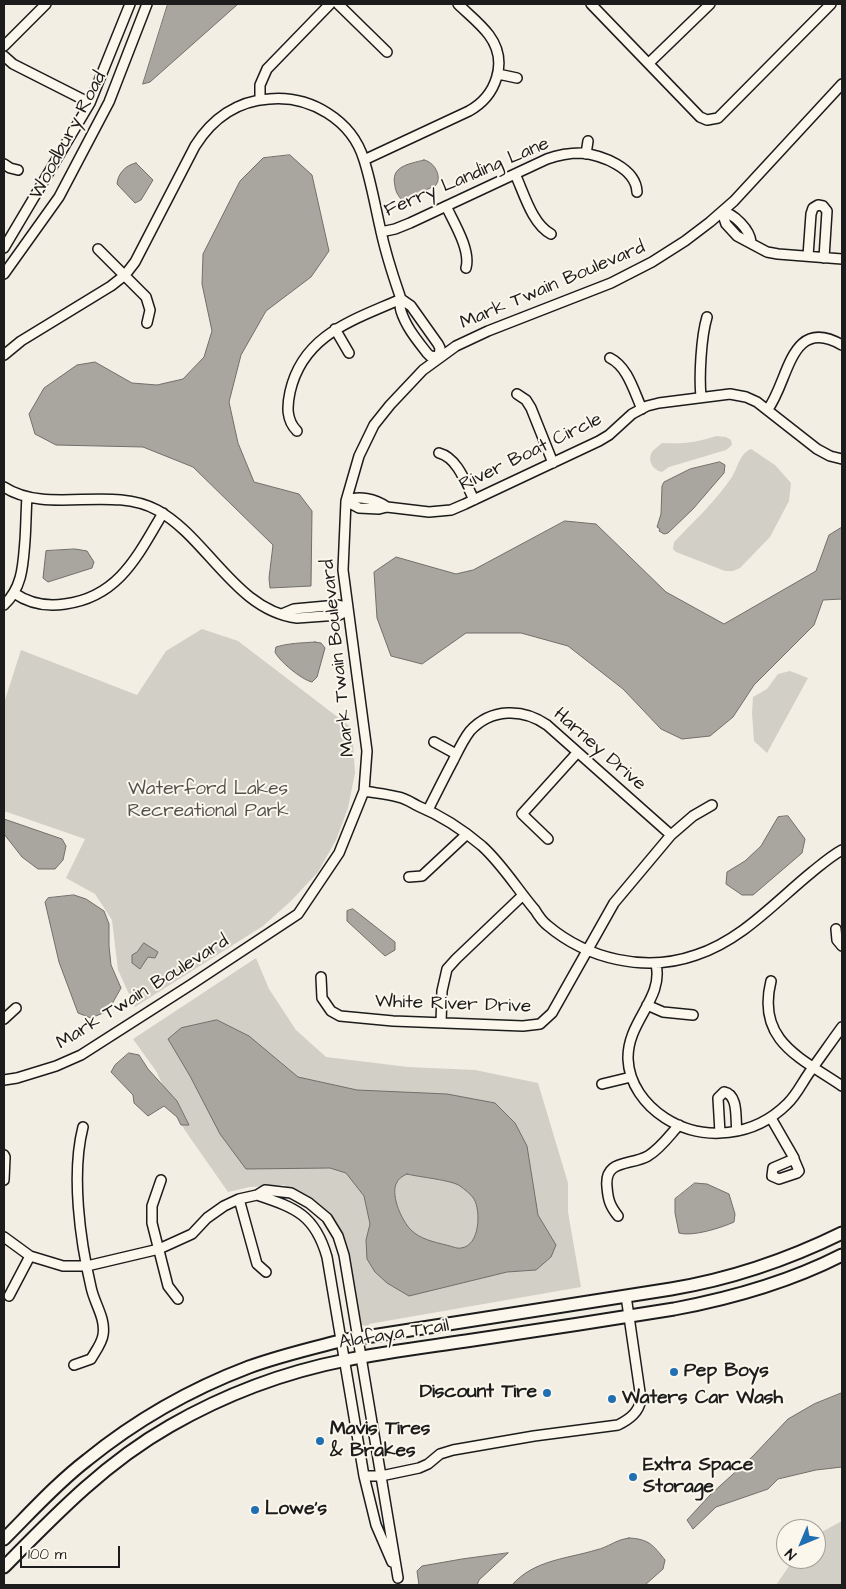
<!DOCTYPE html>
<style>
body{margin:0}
#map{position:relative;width:846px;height:1589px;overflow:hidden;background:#f2eee4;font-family:"Architects Daughter",sans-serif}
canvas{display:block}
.frame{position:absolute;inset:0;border:5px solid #1c1c1c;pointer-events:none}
.north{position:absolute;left:776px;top:1519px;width:50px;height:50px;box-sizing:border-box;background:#fbf7ec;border:1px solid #a29f99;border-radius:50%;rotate:225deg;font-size:14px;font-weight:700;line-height:20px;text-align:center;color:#1c1c1c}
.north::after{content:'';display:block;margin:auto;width:18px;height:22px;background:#1f6fb2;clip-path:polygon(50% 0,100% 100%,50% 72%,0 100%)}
.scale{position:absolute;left:20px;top:1546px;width:100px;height:22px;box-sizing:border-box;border:2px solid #1c1c1c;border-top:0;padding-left:6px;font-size:15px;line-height:18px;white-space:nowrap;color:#1c1c1c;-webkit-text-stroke:4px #fbf7ec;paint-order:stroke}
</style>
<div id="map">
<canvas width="846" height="1589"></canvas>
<div class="frame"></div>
<div class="north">N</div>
<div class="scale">100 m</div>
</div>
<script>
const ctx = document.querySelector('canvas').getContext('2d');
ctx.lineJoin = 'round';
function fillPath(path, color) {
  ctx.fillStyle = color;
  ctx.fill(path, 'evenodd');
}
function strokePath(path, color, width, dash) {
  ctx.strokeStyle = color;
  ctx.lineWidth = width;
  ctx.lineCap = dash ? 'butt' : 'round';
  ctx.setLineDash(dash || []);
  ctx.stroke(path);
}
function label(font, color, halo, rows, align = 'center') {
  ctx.font = font + ' "Architects Daughter",sans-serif';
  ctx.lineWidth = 4;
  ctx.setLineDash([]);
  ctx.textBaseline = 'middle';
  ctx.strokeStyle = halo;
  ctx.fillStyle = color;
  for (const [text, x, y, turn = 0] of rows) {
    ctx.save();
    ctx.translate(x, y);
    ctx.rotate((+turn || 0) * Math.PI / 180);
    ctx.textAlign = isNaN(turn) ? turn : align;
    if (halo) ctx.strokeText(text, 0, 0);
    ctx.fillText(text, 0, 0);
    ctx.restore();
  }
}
const green = new Path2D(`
 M716 436 726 437 731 440 732 445 726 450 669 467 662 472C653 470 647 461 652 452 654 449 659 446 662 443 684 444 694 443 716 436Z
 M751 449 775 465 791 483 789 501 770 537 740 568 733 571H725L676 552 673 549 674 542C694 521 716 501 732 477 738 467 740 453 751 449Z
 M202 629 238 641 352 728 355 773 348 808 336 840 318 872 291 901 263 926 135 1007 118 970 112 920 95 894 66 878 85 839 4 811V703L21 650 137 695 166 651Z
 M790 671 808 678 767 753 754 741 752 713 753 697 767 689 778 674Z
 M256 958 269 989 296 1030 326 1057 408 1067 475 1070 538 1083 568 1183V1212L581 1287 369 1324 368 1328 364 1325 361 1326 356 1315 329 1214 284 1185 250 1187 228 1192 184 1129 156 1071 133 1039Z
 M842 1521V1585H776L794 1559H816V1535Z`);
const water = new Path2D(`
 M168 4H238L150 82 143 84Z
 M290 155 312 175 329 251 311 277 266 311 241 355 229 402 238 443 254 482 299 494 312 511 311 586 270 588 269 578 273 545 193 467 143 447 56 445 35 434 29 414 44 388 77 365 95 362 132 383 157 385 183 379 204 357 212 331 202 284 203 254 240 181 263 158Z
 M424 160C435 162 443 178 435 186L402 200C398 196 395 190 395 186 390 166 409 164 424 160Z
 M136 163 153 180 141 200 135 203 117 184C118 173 126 165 136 163Z
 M720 462 725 465 724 473 693 509 668 533 664 534 659 531 660 529 657 527 661 514 662 486 664 482 690 469Z
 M565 521 596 524 666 592 724 624 816 571 829 535 842 527V599L823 600 814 625 754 685 733 717 710 736 682 739 661 729 623 689 568 646 521 633H466L422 664 391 656 377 618 374 572 396 557 456 574 473 570Z
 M75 549 87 551 94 562 92 568 48 582 43 578 46 551Z
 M315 642 321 643 325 648 317 677 312 682C302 680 279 661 275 652L276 647C289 643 302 643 315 642Z
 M788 816 805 839 802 853 753 895H742L726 884 727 872 745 861 761 846 778 817Z
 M4 819 62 839 66 846 63 860 55 869H38L22 857 4 834Z
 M74 895 86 899 104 911 109 924V946L111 965 121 988 108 1011 91 1018 78 1013 59 962 45 902 48 898Z
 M353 909 395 942V950L385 956 347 921V911Z
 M144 943 158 952 155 958 148 957 140 969 132 963V955L137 952Z
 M217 1020 249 1036 298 1077 357 1090 447 1094 495 1103 515 1123 527 1146 538 1215 556 1245 551 1257 536 1270 507 1272 409 1296 387 1283 375 1272 367 1259 366 1240 370 1224 364 1196 346 1173 330 1168 246 1169 220 1134 190 1076 168 1039 181 1028ZM407 1174C418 1177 452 1180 460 1186 464 1189 471 1194 474 1199 481 1211 480 1246 461 1248 457 1249 451 1246 446 1245 434 1242 420 1239 411 1230 402 1221 391 1197 396 1184 398 1179 402 1176 407 1174Z
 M129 1053 139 1055 148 1069 177 1101 189 1125H181L177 1117 164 1106 148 1116 134 1103 133 1095 111 1072 115 1065Z
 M695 1183 707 1184 729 1194 735 1214 734 1222C721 1228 692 1237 679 1233L675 1213V1199Z
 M842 1393V1467L816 1470 778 1479 768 1489 716 1507 693 1529 687 1520 710 1495 753 1456 788 1419 814 1404Z
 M629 1538C649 1539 653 1545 665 1560L663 1569 645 1585H512C534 1560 566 1559 596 1550 609 1547 615 1540 629 1538Z
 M508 1553 479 1580 477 1585H419L417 1571 422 1566 462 1559Z`);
const minor = new Path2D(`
 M338 4 387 52
 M591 4 700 117 707 120 718 118 831 4
 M4 46 46 4
 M4 56 13 64 90 103
 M649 63 710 4
 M498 74 517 78
 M260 100V85L267 69 330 4
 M586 154 588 141
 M364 160 469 111C496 96 509 62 489 35 480 23 468 14 458 4
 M4 164 10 168 18 170
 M515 174C524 193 532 224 551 234
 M446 206C454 223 471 250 466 268
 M381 232 395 229 410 223 547 159C558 155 569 153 581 153 602 155 636 168 637 192
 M751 242C750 230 734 213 722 212L726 224 737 236 767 252 778 254 842 259
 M4 248 90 103 130 4
 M98 249 146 297 150 310 147 323
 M808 256 811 214 813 208 818 205 823 206 827 211 824 258
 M4 274 59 197 109 102 147 4
 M335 329 349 353
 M4 355 21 341 111 286 125 275 135 262 195 146C212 119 237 101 269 99 310 95 352 120 364 160 371 182 375 205 380 227 385 251 392 273 400 296 401 301 399 306 401 311 406 327 417 340 427 353L430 356 439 357 440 348 438 344 411 306 401 299
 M610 358C628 367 634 392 642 409
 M517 394 526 400 531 408 553 463
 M701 397C699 377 701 337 707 317
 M768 409C789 381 790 315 842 345
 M297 431C286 420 287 406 290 392 303 334 354 320 401 299
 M439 453C458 458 466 484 474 500
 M4 487C47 515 111 485 157 510 207 537 236 611 297 618L339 615 348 610 342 606 338 605 294 609 282 614
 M346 501 359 508 379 509 387 507 429 512 451 510 465 504 599 441 609 435 632 414 647 406 659 403 730 394 746 397 757 402 817 449 830 456 842 459
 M346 501C359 495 375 499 387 507
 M14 593C30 604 46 607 65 604 119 597 138 555 163 513
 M4 605C23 587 23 564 25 540 26 526 26 511 27 497
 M434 742 456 754
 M364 791C375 793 387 794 398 797 405 798 412 803 418 806 442 816 462 829 482 846 503 865 517 889 535 910 538 915 542 921 547 925 587 959 645 973 696 955 742 940 775 902 812 872 822 864 831 856 842 850
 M428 810C436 794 444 778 453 761 458 751 463 740 470 731 491 708 523 708 547 725L671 835
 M548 839 522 814 577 753
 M409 877 422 876 467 834
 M836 929 837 940 842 946
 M656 964C664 999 627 1021 628 1059 629 1084 645 1105 665 1118 704 1143 755 1136 787 1104 796 1096 802 1083 809 1073 820 1058 831 1042 842 1027
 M321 977 322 998 331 1011 340 1016 393 1021 523 1026 540 1024 552 1013 614 903 671 835 693 816 712 805
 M771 981C756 1041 801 1058 842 1086
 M647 1005 663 1012 693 1015
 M4 1019 16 1008
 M441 1023 442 991 447 969 456 959 522 896
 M4 1080 17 1078 56 1066 81 1055 192 984 298 914 339 853 364 791 367 751 343 570 346 501 359 456 374 425 390 405 423 370 456 346 488 331 611 283 652 262 685 241 710 222 734 201 842 84
 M602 1084 631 1077
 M771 1118 794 1158V1159L799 1171 797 1173 779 1179 772 1176 773 1168 794 1159
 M720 1133 718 1098 724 1092C739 1095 735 1119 737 1131
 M4 1155 5 1157 4 1180
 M161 1180 152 1206V1223L168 1286 178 1299
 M257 1195C296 1208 315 1215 327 1257L364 1476 376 1525 392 1562
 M239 1199 257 1264 266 1272
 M618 1216C610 1206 608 1200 607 1187 604 1159 630 1166 648 1156 661 1148 669 1136 679 1125
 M4 1237 30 1256 63 1266H87L159 1249 192 1234 207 1218 224 1206 239 1199 257 1195 265 1190 291 1193 309 1203 327 1218 338 1236 344 1255 398 1578
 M9 1296 30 1256
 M74 1365 91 1359C95 1352 102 1343 103 1335 106 1318 94 1303 91 1287 80 1240 71 1174 83 1127
 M364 1476H381L419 1468 428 1464 440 1454 453 1450 534 1436 618 1425C630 1419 639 1412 641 1399L626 1296`);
const major = new Path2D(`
 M4 1539C31 1512 57 1483 87 1460 135 1421 191 1389 249 1367 279 1356 309 1349 340 1341L671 1289C731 1279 787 1260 842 1233
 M4 1567C56 1514 105 1463 170 1426 224 1395 285 1372 346 1360 386 1352 426 1347 466 1341 535 1331 605 1320 674 1309 733 1298 789 1282 842 1255`);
const markers = [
 [674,1372,5,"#1f6fb2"],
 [547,1393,5,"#1f6fb2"],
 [612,1399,5,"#1f6fb2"],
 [320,1441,5,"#1f6fb2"],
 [633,1477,5,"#1f6fb2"],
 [255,1510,5,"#1f6fb2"]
];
const streetNames = [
 ["Woodbury Road",69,136,-62],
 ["Ferry Landing Lane",467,178,-23],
 ["Mark Twain Boulevard",553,286,-23],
 ["River Boat Circle",531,453,-26],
 ["Mark Twain Boulevard",339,658,-96],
 ["Harney Drive",599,750,41],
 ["Mark Twain Boulevard",143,993,-32],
 ["White River Drive",453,1005,2],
 ["Alafaya Trail",394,1335,-9]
];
const parkNames = [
 ["Waterford Lakes",208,790],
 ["Recreational Park",208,812]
];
const poiNames = [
 ["Pep Boys",684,1372],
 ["Discount Tire",537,1393,"right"],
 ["Waters Car Wash",622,1399],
 ["Mavis Tires",330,1430],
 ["& Brakes",330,1452],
 ["Extra Space",643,1466],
 ["Storage",643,1488],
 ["Lowe's",265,1510]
];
fillPath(green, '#d2cfc6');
fillPath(water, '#a9a6a0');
strokePath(water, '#716f6b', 1);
strokePath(minor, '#1c1c1c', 12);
strokePath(major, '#1c1c1c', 15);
strokePath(minor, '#fbf7ec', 9);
strokePath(major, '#fbf7ec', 11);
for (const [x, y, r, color] of markers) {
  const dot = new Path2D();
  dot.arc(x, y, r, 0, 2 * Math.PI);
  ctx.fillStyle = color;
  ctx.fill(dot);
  strokePath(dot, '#fbf7ec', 2);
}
label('19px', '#1c1c1c', '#fbf7ec', streetNames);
label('19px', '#53524f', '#fbf7ec', parkNames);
label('bold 19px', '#1c1c1c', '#fbf7ec', poiNames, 'left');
</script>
